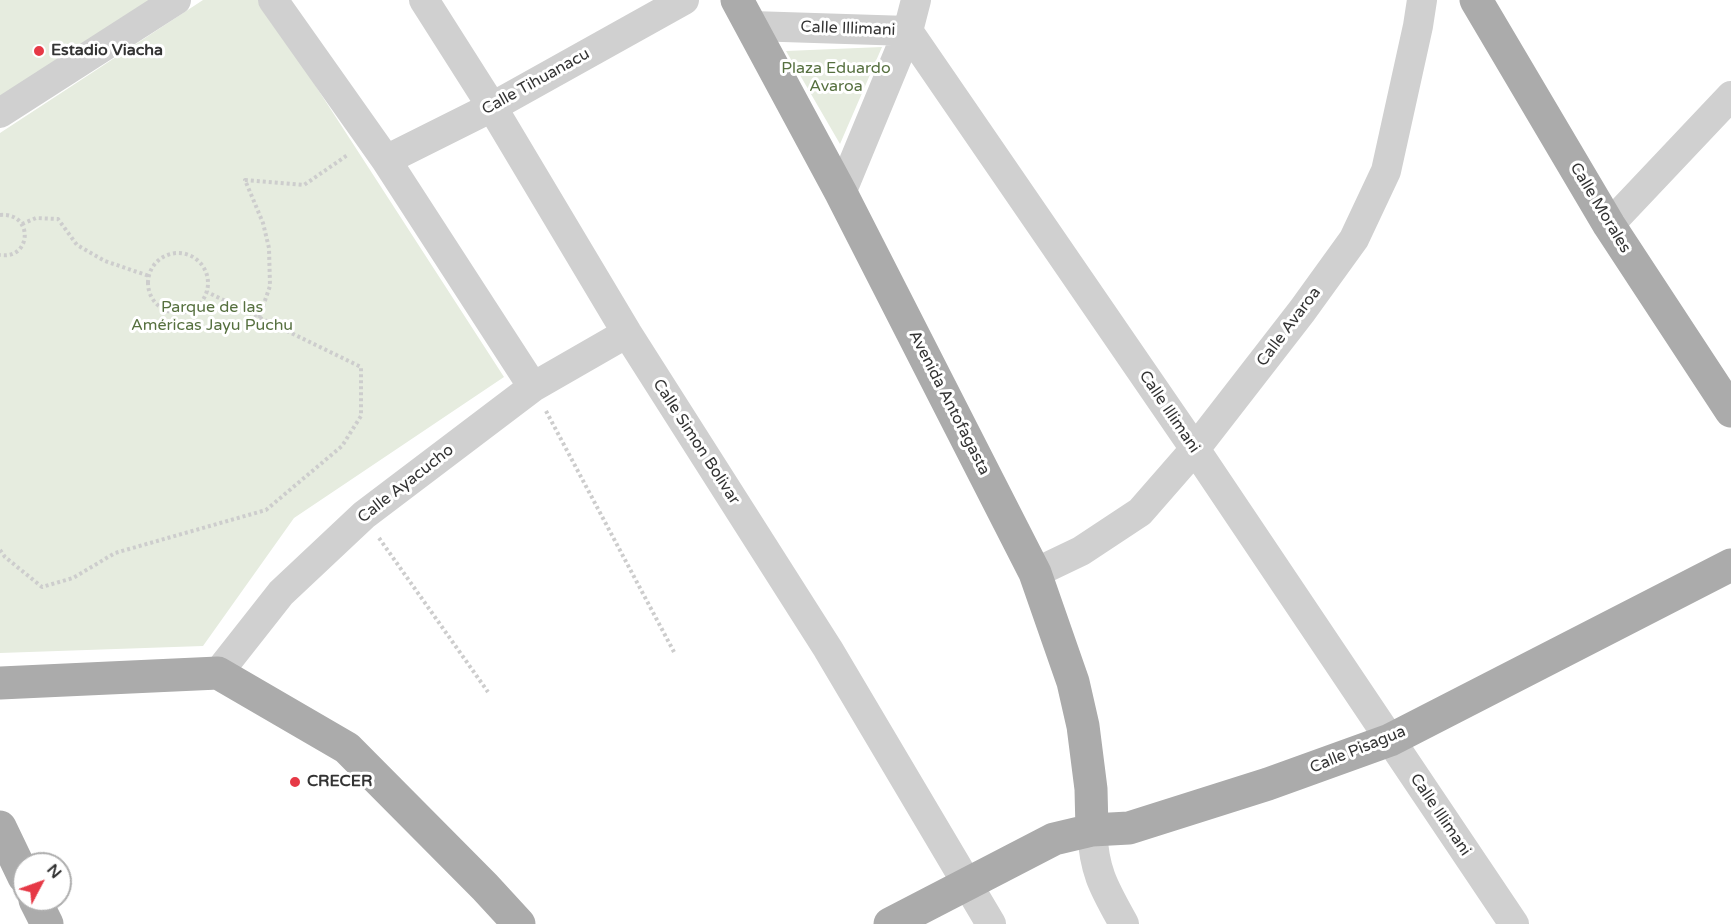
<!DOCTYPE html>
<meta charset="utf-8">
<style>
body{margin:0}
#map{position:relative;width:1731px;height:924px;overflow:hidden;background:#fff;font-family:"Varela Round",sans-serif}
canvas{display:block}
.north{position:absolute;left:12px;top:852px;width:60px;height:60px;box-sizing:border-box;background:#fff;border:2px solid #adadad;border-radius:50%;rotate:49deg;font-size:16px;font-weight:700;line-height:24px;text-align:center;color:#333}
.north::after{content:'';display:block;margin:auto;width:21px;height:27px;background:#e63946;clip-path:polygon(50% 0,100% 100%,50% 72%,0 100%)}
</style>
<div id="map">
<canvas width="1731" height="924"></canvas>
<div class="north">N</div>
</div>
<script>
const ctx = document.querySelector('canvas').getContext('2d');
ctx.lineJoin = 'round';
function fillPath(path, color) {
  ctx.fillStyle = color;
  ctx.fill(path, 'evenodd');
}
function strokePath(path, color, width, dash) {
  ctx.strokeStyle = color;
  ctx.lineWidth = width;
  ctx.lineCap = dash ? 'butt' : 'round';
  ctx.setLineDash(dash || []);
  ctx.stroke(path);
}
function label(font, color, halo, rows, align = 'center') {
  ctx.font = font + ' "Varela Round",sans-serif';
  ctx.lineWidth = 6;
  ctx.setLineDash([]);
  ctx.textBaseline = 'middle';
  ctx.strokeStyle = halo;
  ctx.fillStyle = color;
  for (const [text, x, y, turn = 0] of rows) {
    ctx.save();
    ctx.translate(x, y);
    ctx.rotate((+turn || 0) * Math.PI / 180);
    ctx.textAlign = isNaN(turn) ? turn : align;
    if (halo) ctx.strokeText(text, 0, 0);
    ctx.fillText(text, 0, 0);
    ctx.restore();
  }
}
const green = new Path2D(`
 M0 0H156L0 101Z
 M203 0H260L504 377 294 518 203 646 0 653V133Z
 M882 47 840 144 786 51Z`);
const path = new Path2D(`
 M0 215C34 212 32 260 0 255
 M22 224 36 218 58 219 77 245 105 261 149 276
 M148 283a30 30 0 1 1 60 0a30 30 0 1 1-60 0Z
 M259 318 270 286 269 248 263 223 245 180 304 185 349 154
 M546 411 674 652
 M379 538 488 692
 M0 550 5 557 42 587 73 578 115 553 266 510 342 446 361 416V367L207 292`);
const minor = new Path2D(`
 M273 0 386 160 533 387
 M424 0 492 107 627 333 828 649 991 924
 M752 26 908 31
 M908 31 1195 449 1514 924
 M0 113 176 0
 M386 160 492 107 684 0
 M841 193 908 31 916 0
 M1609 225 1731 96
 M1035 573 1081 551 1140 512 1195 449 1302 311 1354 239 1386 171 1418 26 1422 0
 M218 673 281 593 364 515 533 387 627 333
 M1092 830C1094 872 1104 888 1124 924`);
const major = new Path2D(`
 M737 0 841 193 1035 573 1073 682 1083 726 1091 789 1092 830
 M1476 0 1609 225 1731 411
 M0 683 218 673 347 748 485 887 519 924
 M0 827 24 877
 M35 900 47 924
 M890 924 1054 839 1092 830 1129 828 1268 784 1390 740 1731 565`);
const markers = [
 [39,51,6,"#e63946"],
 [295,782,6,"#e63946"]
];
const streetNames = [
 ["Calle Illimani",848,29,2],
 ["Calle Tihuanacu",536,82,-29],
 ["Calle Morales",1600,208,59],
 ["Calle Avaroa",1289,327,-53],
 ["Avenida Antofagasta",949,403,63],
 ["Calle Illimani",1169,412,56],
 ["Calle Simon Bolivar",696,442,57],
 ["Calle Ayacucho",406,484,-38],
 ["Calle Pisagua",1358,750,-22],
 ["Calle Illimani",1440,815,56]
];
const poiNames = [
 ["Estadio Viacha",51,51],
 ["CRECER",307,782]
];
const parkNames = [
 ["Plaza Eduardo",836,69],
 ["Avaroa",836,87],
 ["Parque de las",212,308],
 ["Américas Jayu Puchu",212,326]
];
fillPath(green, '#e6ecdf');
strokePath(path, '#cdcdcd', 4, [3, 3]);
strokePath(minor, '#d0d0d0', 30);
strokePath(major, '#ababab', 33);
for (const [x, y, r, color] of markers) {
  const dot = new Path2D();
  dot.arc(x, y, r, 0, 2 * Math.PI);
  ctx.fillStyle = color;
  ctx.fill(dot);
  strokePath(dot, '#fff', 2);
}
label('16px', '#333', '#fff', streetNames);
label('bold 16px', '#333', '#fff', poiNames, 'left');
label('16px', '#56703f', '#fff', parkNames);
</script>
